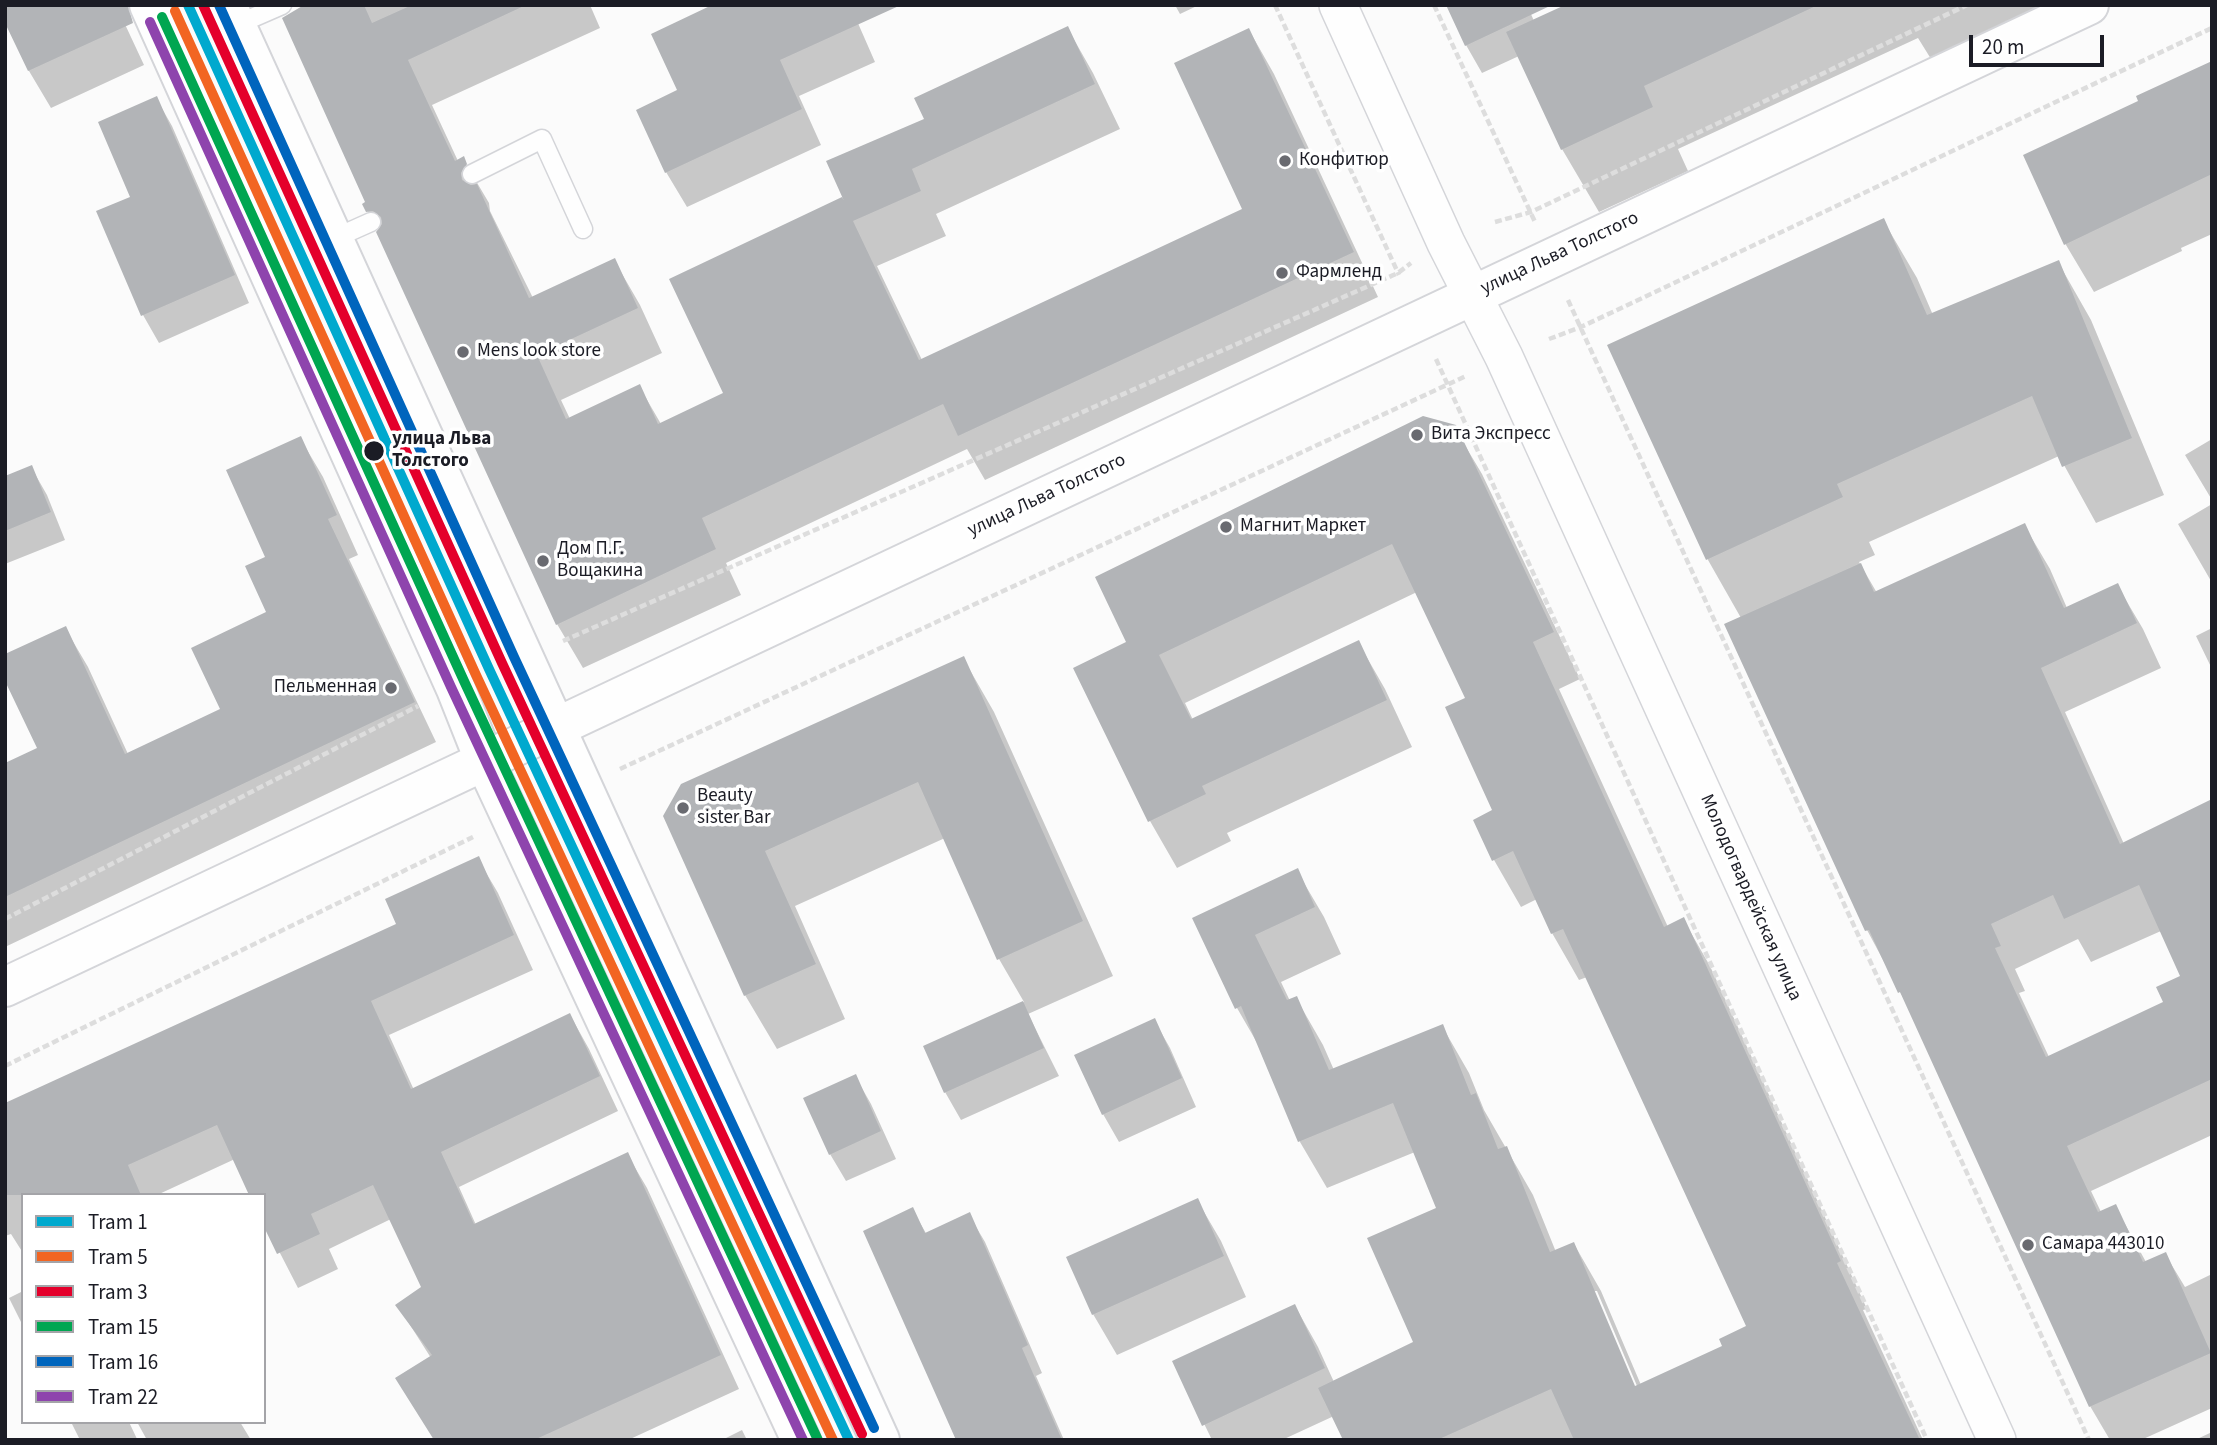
<!DOCTYPE html>
<meta charset="utf-8">
<style>
body{margin:0}
#map{position:relative;width:2217px;height:1445px;overflow:hidden;background:#fbfbfb;font-family:"Source Sans 3",sans-serif}
canvas{display:block}
.frame{position:absolute;inset:0;border:7px solid #1b1c25;pointer-events:none}
.legend{position:absolute;left:21px;top:1193px;width:245px;height:231px;box-sizing:border-box;background:#fff;border:2px solid #a4a4a8;margin:0;padding:9px 12px;list-style:none;font-size:21px;color:#1b1c25}
.legend li{display:flex;align-items:center;gap:14px;height:35px}
.legend b{width:35px;border:2px solid #a4a4a8}
.scale{position:absolute;left:1969px;top:35px;width:135px;height:32px;box-sizing:border-box;border:4px solid #1b1c25;border-top:0;padding-left:9px;font-size:21px;line-height:24px;white-space:nowrap;color:#1b1c25;-webkit-text-stroke:5px #fff;paint-order:stroke}
</style>
<div id="map">
<canvas width="2217" height="1445"></canvas>
<div class="frame"></div>
<ul class="legend">
<li><b style="height:9px;background:#00a9ce"></b>Tram 1</li>
<li><b style="height:9px;background:#f26522"></b>Tram 5</li>
<li><b style="height:9px;background:#e4002b"></b>Tram 3</li>
<li><b style="height:9px;background:#00a651"></b>Tram 15</li>
<li><b style="height:9px;background:#0065bd"></b>Tram 16</li>
<li><b style="height:9px;background:#8e44ad"></b>Tram 22</li>
</ul>
<div class="scale">20 m</div>
</div>
<script>
const ctx = document.querySelector('canvas').getContext('2d');
ctx.lineJoin = 'round';
function fillPath(path, color) {
  ctx.fillStyle = color;
  ctx.fill(path, 'evenodd');
}
function strokePath(path, color, width, dash) {
  ctx.strokeStyle = color;
  ctx.lineWidth = width;
  ctx.lineCap = dash ? 'butt' : 'round';
  ctx.setLineDash(dash || []);
  ctx.stroke(path);
}
function label(font, color, halo, rows, align = 'center') {
  ctx.font = font + ' "Source Sans 3",sans-serif';
  ctx.lineWidth = 7;
  ctx.setLineDash([]);
  ctx.textBaseline = 'middle';
  ctx.strokeStyle = halo;
  ctx.fillStyle = color;
  for (const [text, x, y, turn = 0] of rows) {
    ctx.save();
    ctx.translate(x, y);
    ctx.rotate((+turn || 0) * Math.PI / 180);
    ctx.textAlign = isNaN(turn) ? turn : align;
    if (halo) ctx.strokeText(text, 0, 0);
    ctx.fillText(text, 0, 0);
    ctx.restore();
  }
}
const shadow = new Path2D(`
 M116 5 144 65 51 108 29 71 5 18Z
 M308 5H590L600 28 432 105 458 161 463 159 489 203 490 211 533 298 614 260 640 305 662 353 561 400 570 419 639 386 661 424 726 394 845 206 926 119 1068 29 1093 73 1120 129 936 214 946 236 877 266 922 360 1244 210 1249 30 1274 74 1378 297 985 480 967 449 726 563 741 595 583 668 557 624 379 231 368 211V203Z
 M850 5 875 62 799 96 821 145 687 207 666 172 638 111Z
 M1175 5H1199L1180 14Z
 M1527 5 1534 21 1569 5H2046L1931 59 1918 38 1678 149 1688 171 1599 212 1562 149 1519 56 1482 73 1466 45Z
 M2212 62V234L2181 248 2182 251 2094 292 2066 245 2025 156 2141 102Z
 M156 98 172 126 249 303 159 343 143 315 132 197Z
 M1883 220 1917 278 1933 315 2058 262 2091 320 2164 495 2096 523 2059 456 1869 542 1875 555 1859 562 1877 593 2024 525 2050 569 2067 608 2117 585 2143 629 2161 668 2065 712 2124 844 2212 801V1135L2091 1191 2101 1212 2115 1206 2146 1262 2165 1254 2185 1287 2212 1274V1408L2141 1440H2110L2090 1406 1912 1014 1867 930 1741 618 1708 560 1610 346ZM2161 931 2182 977 2165 1003 2049 1057 2019 993 2025 991 2015 969 2078 939 2091 962Z
 M1454 427 1482 474 1580 679 1559 689 1668 927 1683 919 1710 966 1867 1309 1863 1310 1923 1440H1576L1575 1437 1569 1440H1345L1334 1416 1282 1440H1212L1174 1362 1295 1306 1318 1347 1334 1382 1416 1343 1438 1209 1415 1152 1327 1188 1300 1142 1263 1053 1237 1008 1195 919 1297 871 1324 917 1341 954 1281 982 1290 1001 1296 998 1323 1045 1334 1070 1442 1026 1469 1073 1484 1110 1533 1195 1556 1252 1574 1244 1601 1291 1641 1385 1724 1346 1748 1327 1587 977 1579 980 1552 933 1537 899 1521 907 1494 860 1495 811 1468 698 1417 592 1185 703 1193 720 1358 642 1385 689 1412 747 1227 833 1231 841 1177 868 1150 821 1075 669 1128 643ZM1593 1291H1597L1640 1393 1637 1394Z
 M300 438 323 477 358 555 349 559 436 742 5 947V765L39 749 65 628 88 667 128 754 223 710 268 613 267 558Z
 M2212 439V500L2185 455Z
 M31 467 47 495 65 540 5 564V478Z
 M2212 504V580L2211 581 2178 524Z
 M2212 628V669L2196 636Z
 M963 658 994 712 1113 976 1028 1014 1059 1076 961 1120 945 1092 925 1047 1024 1002 999 959 945 838 795 906 845 1019 777 1049 745 995 665 816Z
 M478 859 498 893 533 970 389 1035 414 1090 570 1015 589 1049 618 1111 459 1187 476 1225 627 1154 647 1188 739 1389 628 1440H434L431 1358 398 1306 423 1288 391 1219 329 1249 338 1269 298 1288 264 1222V1195L235 1159 157 1195H23V1253L11 1234 5 1236V1106L399 925Z
 M1154 1020 1170 1048 1196 1107 1119 1142 1103 1114Z
 M855 1076 871 1104 896 1159 846 1181 830 1154Z
 M1197 1200 1221 1241 1246 1297 1117 1355 1093 1314Z
 M912 1209 927 1235 969 1215 985 1242 1042 1373 1036 1376 1064 1440H957Z
 M23 1291V1326L9 1298Z
 M71 1422H129L137 1439 80 1440Z
 M137 1422H240L251 1440H147Z
 M742 1430 747 1440H722Z
 M2212 1432V1440H2195Z`);
const building = new Path2D(`
 M5 5H128L133 23 28 71 5 23Z
 M304 5H364L372 23 412 5H526L408 60 455 161 464 156 467 164 461 173 462 180 471 185 477 184 529 298 615 258 638 308 537 355 566 419 640 384 658 424 723 393 669 279 842 197 844 201 826 161 924 119 914 98 1068 26 1095 84 912 169 921 191 853 221 919 360 1242 209 1174 63 1249 28 1354 252 958 436 943 404 702 518 716 549 556 625 376 232 382 224 381 217 373 211 366 212 362 204 365 202 282 18Z
 M712 5H901L780 60 802 109 665 173 636 110 677 90 651 34Z
 M1446 5H1552L1465 46Z
 M1565 5H1818L1644 86 1653 107 1561 150 1506 32Z
 M2212 61V174L2064 245 2023 155 2138 101 2136 96Z
 M157 96 235 275 141 316 96 211 130 197 98 122Z
 M1884 218 1927 315 2059 260 2132 438 2062 467 2032 396 1837 484 1843 497 1706 560 1607 345Z
 M1423 416 1456 425 1554 632 1533 642 1664 927 1684 917 1841 1261 1837 1263 1920 1440H1574L1551 1389 1437 1440H1343L1318 1388 1413 1342 1367 1238 1436 1208 1393 1103 1298 1142 1241 1006 1235 1009 1192 918 1298 868 1315 907 1255 935 1287 1000 1297 996 1329 1070 1443 1024 1471 1095 1476 1093 1498 1149 1507 1146 1550 1252 1574 1242 1635 1386 1722 1346 1719 1339 1746 1326 1563 929 1551 934 1513 851 1492 861 1473 820 1492 810 1445 707 1465 698 1392 544 1159 655 1191 719 1359 640 1387 700 1202 786 1206 794 1148 822 1073 668 1126 642 1095 577Z
 M301 436 337 515 328 519 415 702 5 897V763L37 748 5 681V654L66 626 125 754 220 709 191 648 266 612 245 566 265 557 226 470Z
 M32 465 51 512 5 531V476Z
 M2025 523 2064 608 2118 583 2137 623 2041 668 2120 844 2212 799V1079L2067 1146 2098 1212 2116 1204 2143 1262 2166 1252 2211 1353 2089 1407 1900 992 1898 993 1869 930 1865 931 1724 624 1861 563 1874 592ZM2139 885 2180 976 2156 987 2163 1002 2046 1057 1995 948 2001 946 1991 924 2053 895 2064 919Z
 M964 656 1083 921 997 960 918 782 765 851 816 964 744 996 663 816 681 784Z
 M479 856 514 935 371 1001 411 1089 570 1013 600 1076 441 1152 474 1224 628 1152 721 1355 534 1440H434L395 1378 432 1355 395 1305 421 1287 373 1185 311 1214 320 1234 277 1254 264 1227V1195H249L217 1125 128 1165 141 1195H5V1103L396 924 385 899Z
 M1023 1001 1044 1048 944 1093 923 1046Z
 M1155 1018 1182 1078 1102 1115 1074 1055Z
 M856 1074 881 1131 829 1155 803 1098Z
 M1198 1198 1224 1256 1092 1315 1066 1257Z
 M913 1207 925 1233 970 1212 1028 1345 1022 1348 1062 1440H956L863 1231Z
 M1295 1304 1325 1368 1202 1426 1172 1361Z`);
const path = new Path2D(`
 M1275 5 1399 275
 M1434 5 1535 222
 M1495 222 1531 212 1967 5
 M1568 300 2089 1440
 M1549 339 1581 327 2212 28
 M1436 359 1927 1440
 M563 641 1398 273 1411 263
 M620 769 1466 376
 M5 919 418 706
 M5 1066 473 837`);
const lane = new Path2D(`
 M236 25 282 5
 M472 174 542 139 583 229
 M333 239 371 222`);
const street = new Path2D(`
 M1338 5 1446 243 1504 357 1997 1440`);
const secondary = new Path2D(`
 M149 5 456 689 485 762 801 1440
 M227 5 880 1440`);
const primary = new Path2D(`
 M5 987 2089 5`);
const tram1 = new Path2D(`
 M188 5 489 669 849 1440`);
const tram2 = new Path2D(`
 M175 11 476 675 833 1440`);
const tram3 = new Path2D(`
 M203 5 502 663 862 1434`);
const tram4 = new Path2D(`
 M162 17 464 681 818 1440`);
const tram5 = new Path2D(`
 M219 5 514 657 874 1428`);
const tram6 = new Path2D(`
 M150 22 451 687 803 1440`);
const markers = [
 [1285,161,7,"#696a70"],
 [1282,273,7,"#696a70"],
 [463,352,7,"#696a70"],
 [1417,435,7,"#696a70"],
 [374,451,11,"#1b1c25"],
 [1226,527,7,"#696a70"],
 [543,561,7,"#696a70"],
 [391,688,7,"#696a70"],
 [683,808,7,"#696a70"],
 [2028,1245,7,"#696a70"]
];
const poiNames = [
 ["Конфитюр",1299,161],
 ["Фармленд",1296,273],
 ["Mens look store",477,352],
 ["Вита Экспресс",1431,435],
 ["Магнит Маркет",1240,527],
 ["Дом П.Г.",557,550],
 ["Вощакина",557,572],
 ["Пельменная",377,688,"right"],
 ["Beauty",697,797],
 ["sister Bar",697,819],
 ["Самара 443010",2042,1245]
];
const streetNames = [
 ["улица Льва Толстого",1560,254,-25],
 ["улица Льва Толстого",1047,496,-25],
 ["Молодогвардейская улица",1750,898,66]
];
const stopNames = [
 ["улица Льва",392,440],
 ["Толстого",392,462]
];
fillPath(shadow, '#0003');
fillPath(building, '#b2b4b7');
strokePath(lane, '#d4d5d9', 21);
strokePath(street, '#d4d5d9', 40);
strokePath(secondary, '#d4d5d9', 42);
strokePath(primary, '#d4d5d9', 42);
strokePath(path, '#ddd', 4.5, [7, 3.5]);
strokePath(lane, '#fefefe', 18);
strokePath(street, '#fefefe', 37);
strokePath(secondary, '#fefefe', 38);
strokePath(primary, '#fefefe', 38);
strokePath(tram1, '#00a9ce', 10);
strokePath(tram2, '#f26522', 10);
strokePath(tram3, '#e4002b', 10);
strokePath(tram4, '#00a651', 10);
strokePath(tram5, '#0065bd', 10);
strokePath(tram6, '#8e44ad', 10);
for (const [x, y, r, color] of markers) {
  const dot = new Path2D();
  dot.arc(x, y, r, 0, 2 * Math.PI);
  ctx.fillStyle = color;
  ctx.fill(dot);
  strokePath(dot, '#fff', 2.5);
}
label('19px', '#1b1c25', '#fff', poiNames, 'left');
label('19px', '#1b1c25', '#fff', streetNames);
label('bold 19px', '#1b1c25', '#fff', stopNames, 'left');
</script>
